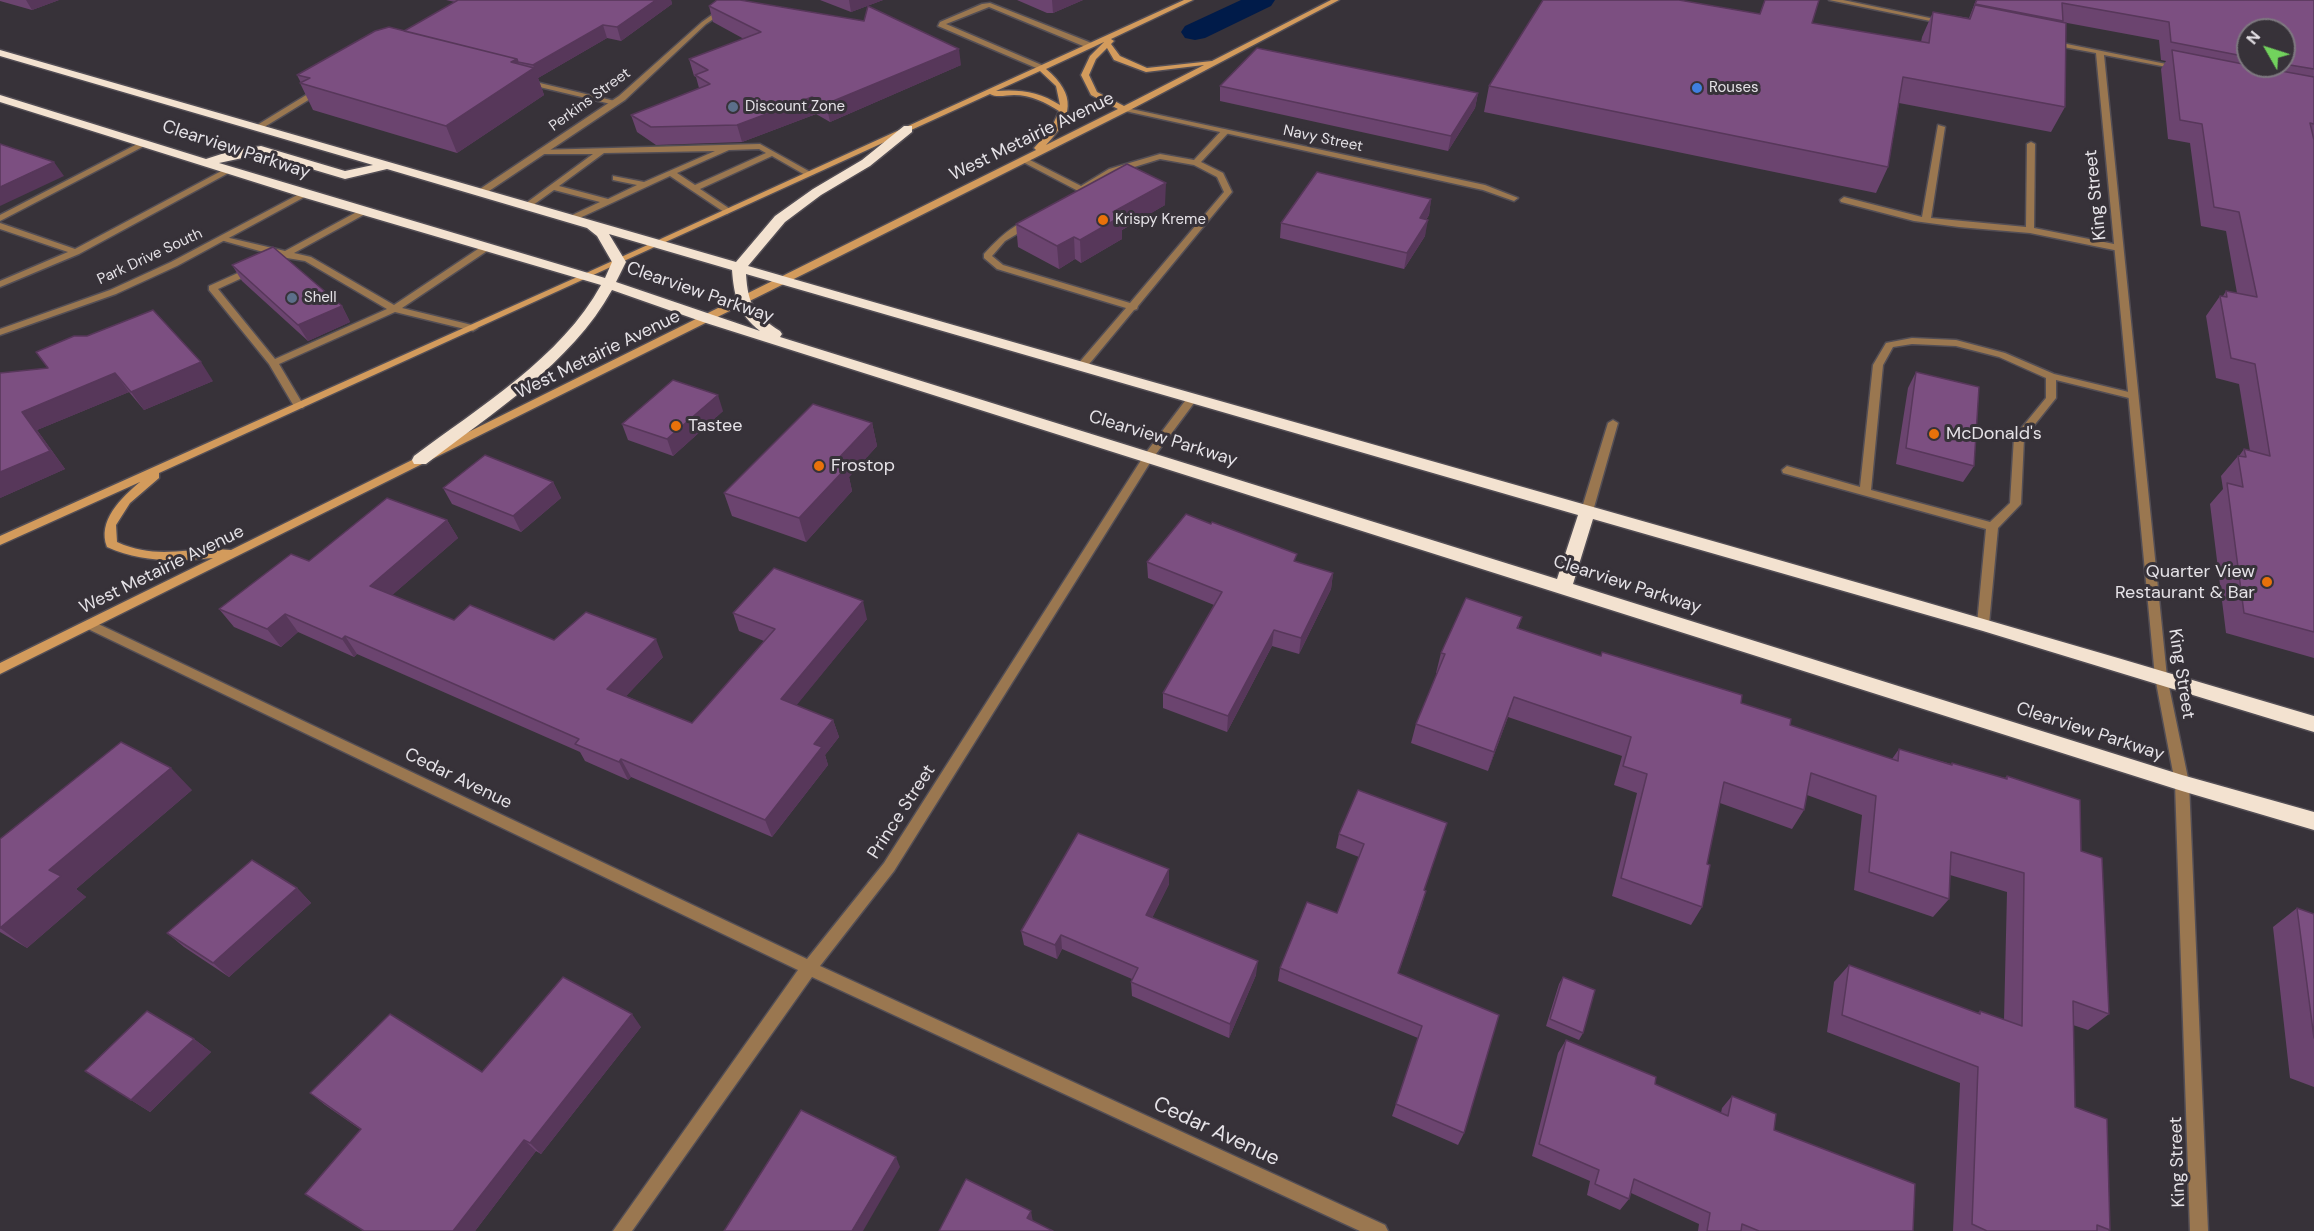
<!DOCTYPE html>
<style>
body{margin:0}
#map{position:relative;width:2314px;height:1231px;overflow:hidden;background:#373239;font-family:"DM Sans",sans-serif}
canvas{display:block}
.north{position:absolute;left:2236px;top:18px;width:60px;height:60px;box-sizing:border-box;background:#373239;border:2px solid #7d787f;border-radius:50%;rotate:309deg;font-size:16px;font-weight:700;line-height:24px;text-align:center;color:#e5e2e7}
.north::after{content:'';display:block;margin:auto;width:21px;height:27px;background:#72d25d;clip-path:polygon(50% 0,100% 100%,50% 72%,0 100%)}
</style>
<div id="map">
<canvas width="2314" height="1231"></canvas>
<div class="north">N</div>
</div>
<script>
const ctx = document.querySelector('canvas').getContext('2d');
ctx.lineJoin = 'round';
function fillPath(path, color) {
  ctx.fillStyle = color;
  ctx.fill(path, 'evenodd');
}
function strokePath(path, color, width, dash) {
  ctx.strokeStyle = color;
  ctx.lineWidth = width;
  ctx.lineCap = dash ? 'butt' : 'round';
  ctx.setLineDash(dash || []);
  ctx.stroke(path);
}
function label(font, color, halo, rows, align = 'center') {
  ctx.font = font + ' "DM Sans",sans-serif';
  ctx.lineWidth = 6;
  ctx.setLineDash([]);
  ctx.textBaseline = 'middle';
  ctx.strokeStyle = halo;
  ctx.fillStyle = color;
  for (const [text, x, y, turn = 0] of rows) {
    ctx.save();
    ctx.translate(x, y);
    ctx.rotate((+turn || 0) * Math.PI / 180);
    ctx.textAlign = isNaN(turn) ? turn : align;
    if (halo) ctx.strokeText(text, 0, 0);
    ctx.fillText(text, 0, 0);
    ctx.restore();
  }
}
const canal = new Path2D(`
 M1241 0H1275L1271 6 1205 38 1195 40 1185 38 1181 32 1185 26Z`);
const lane = new Path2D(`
 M990 3 1094 44 1095 46 1088 48 989 7 946 24 1044 66V70H1041L938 26 940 22 982 4Z
 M523 79 615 101 619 103 615 105 523 83Z
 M316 89 323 91 261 129 254 127Z
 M1938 125 1945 127 1931 218 2026 227 2027 144 2031 142 2035 144 2034 228 2119 245 2123 248 2119 251 2030 233 1959 227 1914 221 1841 202 1840 200 1844 197 1922 217Z
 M1223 129 1230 131 1201 162 1223 173 1232 192 1138 306 1137 309 1134 310 1085 369H1077V365L1126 308 997 269 984 258V254C995 242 1017 219 1034 220V224L1005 241 992 256 1003 265 1130 303 1224 192 1217 177 1194 165 1160 159 1115 173 1082 193 1019 160 1026 158 1081 186 1109 169 1160 154 1194 160Z
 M143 141 150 143 0 221V215Z
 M760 144 814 174 807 176 772 156 700 189 730 209 731 211 727 214 670 176 571 222 567 219 568 217 600 202 554 190 529 208 522 206 593 154H538V150ZM759 149 766 153 695 185 677 173 729 150ZM715 151 644 182 613 176V180L637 185 608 199 559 186 604 153Z
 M227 168 234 170 79 254 0 287V281L68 252 0 229V223L75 249Z
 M364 208 367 209V213L294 253 311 257 394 305 484 245H490V249L402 308 476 326 478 328 473 331 395 312 279 364 304 406 303 408H295L269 364 209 290V286L249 268H255V272L218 289 275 359 387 309 305 261 281 257 217 239 221 236 285 251Z
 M1912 338 1956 340 2005 353 2054 374 2137 394 2138 396 2133 399 2056 380V398L2024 438 2021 504 1998 528 1989 624 1983 629 1977 624 1986 529 1783 473 1782 470 1787 466 1860 487 1873 365 1886 343ZM1912 344 1956 346 1999 357 2046 378V398L2014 437 2010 503 1990 522 1871 490 1883 365 1893 347Z
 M1613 420 1618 423 1593 511 1591 514H1583L1581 511 1608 423Z`);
const street = new Path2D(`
 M733 0H741L706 24 625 100 483 195H477V191L619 96 702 22Z
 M1829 0H1843L1949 22 1945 24Z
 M2047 40 2181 67 2177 69 2104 55 2167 677 2189 783 2208 1231H2190L2175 783 2155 677 2096 53 2047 44Z
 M1122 107 1485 185 1518 198 1514 201 1483 190 1125 111 1121 109Z
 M303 192 310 194 177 266 116 294 0 335V329L110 290 171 262Z
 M1192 396 1197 399 1153 458 894 871 820 966 1385 1225 1388 1231H1360L812 977 632 1231H613L798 970 86 628 84 625 86 622H94L807 959 884 863 1145 454 1188 397Z`);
const secondary = new Path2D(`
 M1184 0H1193L1111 39 1114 41 1111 44 1120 56 1147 68 1212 61 1331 0H1339L1128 111 840 256 0 674V663L213 558C176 561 142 563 107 547 97 521 121 498 140 482L0 545V536L584 274ZM1104 42 1090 56 1081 75 1091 95 1118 109 1046 145C1073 117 1077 95 1046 69ZM1107 48 1114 60 1146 72 1204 65 1124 106 1097 92 1089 75 1096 59ZM1040 71 1056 86 1060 105C1040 92 1020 89 996 91ZM990 94C997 98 1006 95 1014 95 1031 95 1045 102 1059 111L1051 129 1034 148 1036 150 231 550C189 546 158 561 117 542L116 525 130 503 159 478V473Z`);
const highway = new Path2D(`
 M0 50 736 262 775 216 813 189 862 160 904 126H912V132L870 166 821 195 785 222 748 266C1270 417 1794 561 2314 716V732L1983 631 1593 519 1573 584 2182 775 2314 812V830L2182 791 703 322 612 290C571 364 492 413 426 464H414L412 460 414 456C478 408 562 357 601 285L302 197 0 102V95L206 159 234 150 261 146 345 171 373 165 0 56ZM261 154 345 179 387 169 587 228 597 236 612 262 605 278 219 163ZM609 234 732 270C734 296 738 314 760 331L616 282 626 262ZM746 274 1578 515 1557 579 780 337 782 334 780 331C754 314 748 305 746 274Z`);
const wall = new Path2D(`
 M0 0H59L32 10 0 1Z
 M446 0H671L672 4 621 41 607 38 538 78 544 95 457 153 313 110 300 83H301L297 75 404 31 455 2Z
 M820 0H883L851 12Z
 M1017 0H1083L1053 13H1047Z
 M1976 0H2314V658L2226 633 2210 504 2223 489 2221 476 2238 456H2239L2244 449 2250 451 2239 384 2216 378 2206 316 2220 296H2223L2226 291 2237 293 2226 231 2201 226 2190 143 2168 139 2161 69 2166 61 2161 60 2159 40 2062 22 2065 107 2051 132 1899 103 1888 167 1876 193 1484 112 1489 86 1760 14 1921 42 1922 37 1933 12 1969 18ZM2248 30H2284V66H2248Z
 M709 6 961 65 830 122 816 114 742 142 656 145 637 132 631 115 699 88 696 77 694 76 689 59 744 39 713 22Z
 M1220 86 1478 93 1475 108 1448 151 1220 101Z
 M1431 199 1429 215 1426 220 1425 236 1404 269 1280 238 1281 223Z
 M1165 205 1122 230V239L1081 263 1075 259 1059 269 1018 247 1016 224Z
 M232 265 342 306 350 322 308 341 242 281Z
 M48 368 213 381 144 410 129 392 37 430 65 469 0 498Z
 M1916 372 1974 466 1963 482 1896 464 1908 388Z
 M723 411 673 456 628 440 622 424Z
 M872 423 877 446 849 477 852 491 806 542 732 516 724 493Z
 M553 482 561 498 521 532 452 504 443 488Z
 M447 520 458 538 392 595 454 620 554 640 663 657 626 696 692 723 764 641 739 631 733 613 867 619 796 705 833 720 839 737 825 755 828 765 772 837 631 777 628 780 585 761 580 752 357 654 354 657 298 632 281 647 234 627 219 609 309 561Z
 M1147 562H1297L1333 573 1331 589 1299 654 1272 646 1227 732 1163 708V693L1214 605 1148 578Z
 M1522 617 1518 629 1741 703 1790 725 1892 759 1899 749 1951 764 1952 763 2005 778 2007 776 2081 851 2109 1014 2088 1030 2073 1025 2075 1107 2110 1230 2108 1231H1953L1960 1083 1827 1032 1834 982 1849 965 1978 1013 1980 1011 2004 1020 2007 892 1950 875 1949 899 1933 917 1854 890 1862 815 1807 795 1804 810 1792 829 1720 803 1707 864 1702 907 1691 925 1612 896 1637 793 1614 785 1622 756 1508 717 1488 771 1411 743 1416 724 1438 673H1436L1441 653Z
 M192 790 76 889 86 897 27 948 0 932V839Z
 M1447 823 1424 891H1426L1422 905 1398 974 1499 1015 1464 1133 1458 1145 1392 1116 1418 1038 1278 981 1280 968 1337 913 1359 857 1336 848 1339 834Z
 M1169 869V884L1152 918 1256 975 1229 1038 1132 996 1131 982 1132 979 1062 949 1057 959 1024 945 1021 931Z
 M297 888 311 903 229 977 184 947 167 933Z
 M2297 908 2314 914V1087L2290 1078 2273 927Z
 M1563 977 1583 1033 1579 1040 1546 1026 1559 984Z
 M641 1027 541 1154 536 1151 475 1231H363L305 1194 361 1130 325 1105 310 1093 482 1072Z
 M194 1039 211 1052 150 1112 85 1071Z
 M1566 1040 1655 1084 1721 1113 1722 1108 1732 1096 1774 1130 1913 1231H1698L1699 1224 1631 1193 1629 1199 1620 1210 1587 1195 1590 1181 1532 1156 1558 1053Z`);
const shadedWall = new Path2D(`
 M26 0H59L32 10Z
 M656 0H671L672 4 621 41 617 27Z
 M849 0H883L851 12Z
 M1052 0H1083L1053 13Z
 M603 25 607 38 538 78 544 95 457 153 446 126 511 62 517 59 523 75 534 68 533 65Z
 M959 49 961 65 830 122 826 104Z
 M1478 93 1475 108 1448 151 1451 136Z
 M812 97 816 114 742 142 737 125Z
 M54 162 64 176 0 206V187Z
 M1166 183 1165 205 1122 230V239L1081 263 1080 240 1113 212Z
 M1431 199 1429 215 1417 234 1420 218Z
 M1428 220 1425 236 1404 269 1407 253Z
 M1074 237 1075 259 1059 269 1057 246Z
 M342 306 350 322 308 341 298 325Z
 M201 362 213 381 144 410 131 392Z
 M115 373 129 392 37 430 65 469 0 498V472L22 412Z
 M718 395 723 411 673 456 667 439Z
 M872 423 877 446 849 477 852 491 806 542 799 518 834 463Z
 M553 482 561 498 521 532 513 516Z
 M447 520 458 538 382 604 370 586Z
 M1333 573 1331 589 1299 654 1301 638Z
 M863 601 867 619 787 717 781 699Z
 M285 614 298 632 281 647 267 629Z
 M1274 630 1272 646 1227 732 1228 716Z
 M345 636 357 654 354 657 342 639Z
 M656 639 663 657 616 707 607 689Z
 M1514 697 1508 717 1488 771 1494 752Z
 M833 720 839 737 825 755 828 765 772 837 765 820 814 744Z
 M621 759 631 777 628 780 619 762Z
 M171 768 192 790 76 889 86 897 27 948 0 928 49 870Z
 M1169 869V884L1146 930V915Z
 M297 888 311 903 229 977 213 963Z
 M1061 935 1062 949 1057 959 1055 945Z
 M1258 961 1256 975 1229 1038 1230 1024Z
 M632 1014 641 1027 541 1154 530 1143Z
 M194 1039 211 1052 150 1112 131 1100Z
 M524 1140 536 1151 475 1231H453Z
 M896 1157 900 1167 863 1231H852Z
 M1031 1211 1033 1222 1027 1218Z`);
const building = new Path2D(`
 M458 0H656L617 27 603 25 533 65 518 62 517 59 404 31Z
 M717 0H740L864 21 868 6 959 49 826 104 812 97 737 125 651 127 631 115 710 84 695 75 708 70 689 59 761 32 709 6Z
 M1543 0H1679L1760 14 1765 0H1819L1812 23 1929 43 1933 12 1970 19 1975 5 2066 23 2065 107 1903 77 1888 167 1489 86Z
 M1977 0H2314V69L2284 64V30H2248V57L2171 42 2169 22 2062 3 2063 21 1975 4Z
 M389 27 517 59 511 62 534 68 446 126 300 83 310 78 297 75 375 31Z
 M1257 48 1478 93 1451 136 1220 86Z
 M2172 50 2248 65V66H2254L2314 77V124L2310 123 2314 140V632L2244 613 2227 483 2243 487 2238 456 2246 457 2244 449 2270 456 2255 364 2231 358 2220 296 2227 297 2226 291 2257 297 2239 212 2214 207 2202 124 2180 120Z
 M0 144 54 162 0 187Z
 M1127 164 1166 183 1113 212 1122 216 1080 240 1074 237 1057 246 1016 224Z
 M1317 172 1431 199 1420 218 1428 220 1407 253 1281 223Z
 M273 247 342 306 298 325 232 265Z
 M153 310 201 362 131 392 115 373 22 412 50 451 0 472V373L48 368 36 352 74 336H87Z
 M1916 372 1979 387 1974 466 1906 448Z
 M673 380 718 395 667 439 622 424Z
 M813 404 872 423 834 463 847 467 799 518 724 493Z
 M485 455 553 482 513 516 443 488Z
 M387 498 447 520 370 586 454 620 470 605 554 640 586 612 656 639 607 689 692 723 775 629 733 613 774 568 863 601 781 699 833 720 814 744 822 747 765 820 621 759 619 762 575 744 579 739 345 636 342 639 285 614 267 629 219 609 291 554 309 561Z
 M1186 514 1211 524 1212 522 1297 554 1294 561 1333 573 1301 638 1274 630 1228 716 1163 693 1222 592 1147 562Z
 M1466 598 1522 617 1517 628 1601 656 1602 652 1742 695 1741 703 1791 719 1790 725 1898 761 1899 749 1952 765V763L2007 779V776L2080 800 2081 851 2102 858 2109 1014 2073 1001 2075 1107 2107 1119 2110 1230 2097 1225V1231H1987L1972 1224 1978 1067 1842 1015 1849 965 1980 1014V1011L2022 1026 2024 873 1951 852 1949 899 1869 872 1876 796 1811 773 1804 810 1724 782 1707 864 1710 865 1702 907 1621 878 1647 774 1623 766 1631 737 1514 697 1494 752 1416 724 1445 654 1441 653Z
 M121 742 171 768 49 870 61 876 0 928V839Z
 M1358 790 1447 823 1424 890 1426 891 1398 973 1499 1015 1464 1133 1396 1104 1422 1026 1280 968 1307 902 1337 913 1364 844 1339 834Z
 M1078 833 1169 869 1146 915 1258 961 1230 1024 1131 982 1138 968 1061 935 1055 945 1021 931Z
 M252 860 297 888 213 963 167 933Z
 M2297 908 2314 914V1038Z
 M563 977 632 1014 530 1143 524 1140 453 1231H364L305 1194 361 1129 310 1093 390 1014 482 1072Z
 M1563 977 1595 990 1583 1033 1550 1019Z
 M147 1011 194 1039 131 1100 85 1071Z
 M1566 1040 1656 1077 1655 1084 1728 1116 1732 1096 1776 1114 1774 1130 1915 1184 1913 1231H1759L1742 1224 1741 1231H1707L1710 1213 1634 1179 1629 1199 1595 1184 1599 1170 1539 1144Z
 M801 1110 896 1157 852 1231H724Z
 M966 1179 1031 1211 1027 1218 1053 1231H939Z`);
const markers = [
 [1697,88,6,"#3f7fe0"],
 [733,107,6,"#5c6f8a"],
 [1103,220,6,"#e8710a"],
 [292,298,6,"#5c6f8a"],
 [676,426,6,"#e8710a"],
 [1934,434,6,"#e8710a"],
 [819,466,6,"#e8710a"],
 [2267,582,6,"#e8710a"]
];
const farPoinames = [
 ["Rouses",1709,88],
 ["Discount Zone",745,107],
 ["Krispy Kreme",1115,220],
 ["Shell",304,298]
];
const farStreetnames = [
 ["Perkins Street",590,100,-36],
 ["Navy Street",1323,139,12],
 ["Park Drive South",150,257,-25]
];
const streetNames = [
 ["West Metairie Avenue",1032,137,-26],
 ["Clearview Parkway",236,150,18],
 ["King Street",2096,195,-96],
 ["Clearview Parkway",700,293,19],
 ["West Metairie Avenue",598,355,-26],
 ["Clearview Parkway",1163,439,17],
 ["West Metairie Avenue",162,570,-26],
 ["Clearview Parkway",1627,585,18],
 ["King Street",2181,674,81],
 ["Clearview Parkway",2090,732,18],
 ["Cedar Avenue",458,779,26],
 ["Prince Street",902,812,-57],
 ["King Street",2178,1162,-92]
];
const poiNames = [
 ["Tastee",688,426],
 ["McDonald's",1946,434],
 ["Frostop",831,466],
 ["Quarter View",2255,572,"right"],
 ["Restaurant & Bar",2255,593,"right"]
];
const nearStreetnames = [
 ["Cedar Avenue",1216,1132,25]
];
fillPath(canal, '#001b49');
strokePath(lane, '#534e55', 3);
strokePath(street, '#534e55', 3);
strokePath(secondary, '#534e55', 3);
strokePath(highway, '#534e55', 3);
fillPath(lane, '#9a7750');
fillPath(street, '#9a7750');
fillPath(secondary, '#d39b5c');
fillPath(highway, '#f3e2d0');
fillPath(wall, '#6b446f');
fillPath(shadedWall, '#57375a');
fillPath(building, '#7c4f81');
strokePath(building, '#57375a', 1.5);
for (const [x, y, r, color] of markers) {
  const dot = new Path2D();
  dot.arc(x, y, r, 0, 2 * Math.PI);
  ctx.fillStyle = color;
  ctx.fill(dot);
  strokePath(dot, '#373239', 2);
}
label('15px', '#e5e2e7', '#373239', farPoinames, 'left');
label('15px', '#e5e2e7', '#373239', farStreetnames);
label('18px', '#e5e2e7', '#373239', streetNames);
label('18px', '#e5e2e7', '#373239', poiNames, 'left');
label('21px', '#e5e2e7', '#373239', nearStreetnames);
</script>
